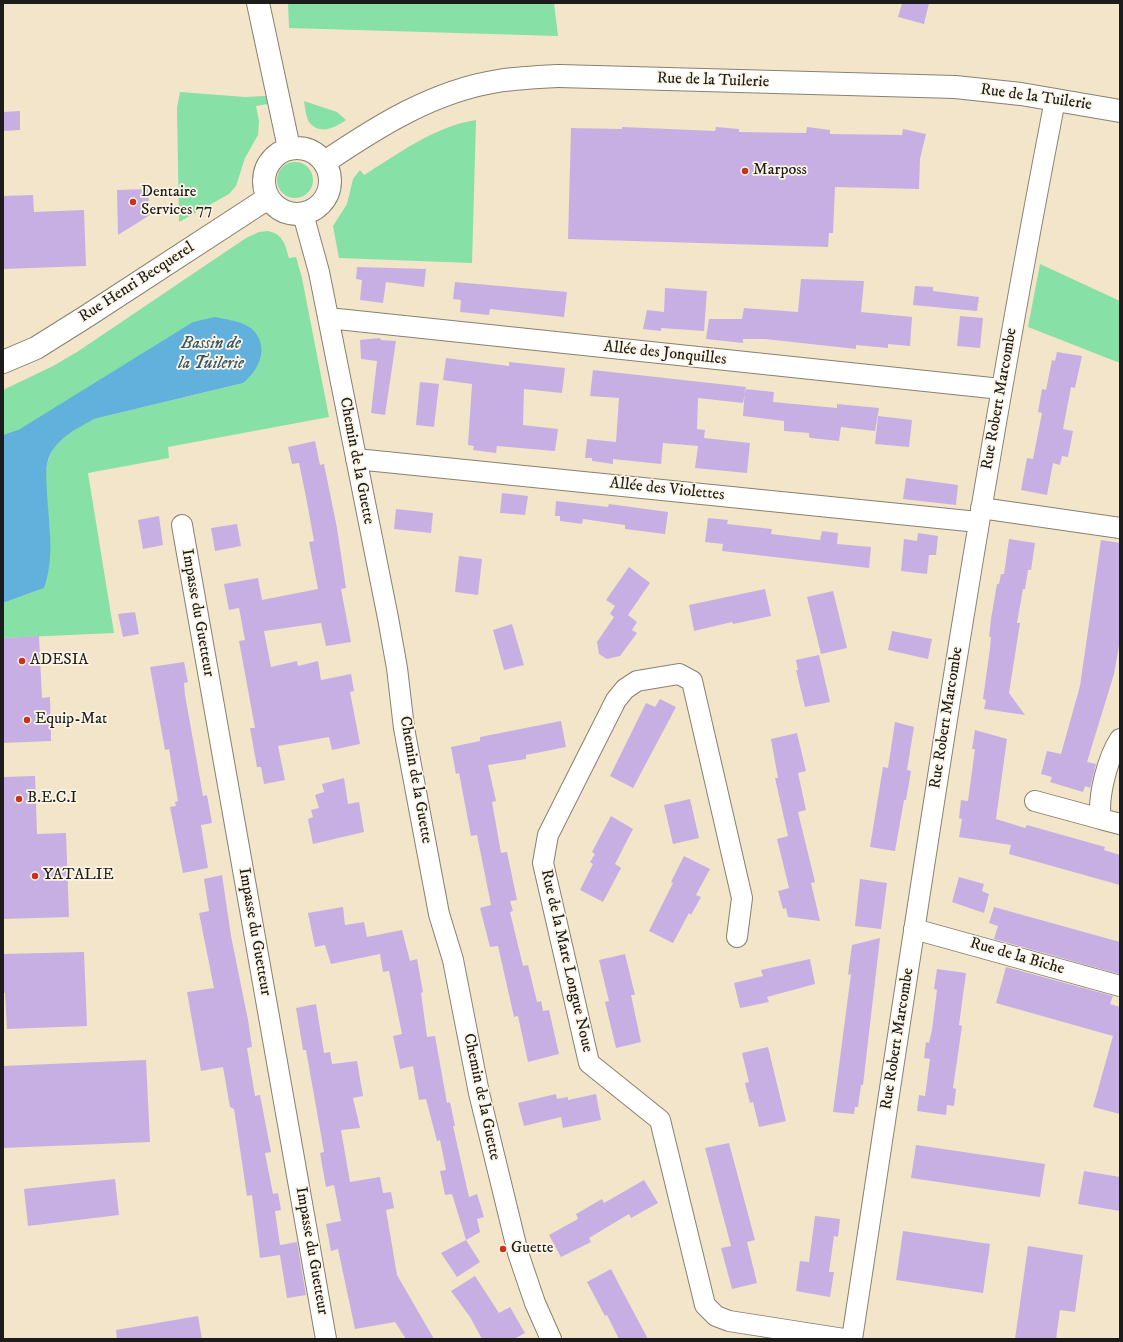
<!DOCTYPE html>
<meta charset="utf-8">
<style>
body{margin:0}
#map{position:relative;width:1123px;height:1342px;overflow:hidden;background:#f3e5c9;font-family:"IM FELL DW Pica",serif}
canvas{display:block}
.frame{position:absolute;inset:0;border:4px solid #1c1c1c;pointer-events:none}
</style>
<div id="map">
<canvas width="1123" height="1342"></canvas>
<div class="frame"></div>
</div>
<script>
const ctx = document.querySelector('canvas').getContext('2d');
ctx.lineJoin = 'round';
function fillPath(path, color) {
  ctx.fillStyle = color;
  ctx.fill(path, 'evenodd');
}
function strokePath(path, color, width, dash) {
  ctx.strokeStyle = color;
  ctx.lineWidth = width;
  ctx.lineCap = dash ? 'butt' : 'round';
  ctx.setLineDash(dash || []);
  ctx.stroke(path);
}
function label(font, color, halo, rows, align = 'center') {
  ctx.font = font + ' "IM FELL DW Pica",serif';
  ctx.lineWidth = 3.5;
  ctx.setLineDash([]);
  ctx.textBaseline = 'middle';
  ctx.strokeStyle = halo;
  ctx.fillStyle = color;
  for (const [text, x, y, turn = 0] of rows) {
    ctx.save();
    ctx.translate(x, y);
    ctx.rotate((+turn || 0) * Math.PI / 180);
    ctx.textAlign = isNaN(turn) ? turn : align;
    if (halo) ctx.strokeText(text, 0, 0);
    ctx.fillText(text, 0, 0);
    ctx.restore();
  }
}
const green = new Path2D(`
 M288 3H554L558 36 289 28Z
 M180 92 245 97 266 96 268 104 256 106 259 121 258 135 245 158 236 186 229 194 179 222 177 108Z
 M304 101 337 112 346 120C336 127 320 136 309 122 306 117 305 107 304 101Z
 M476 120 472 263 339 258 333 226 347 204 353 179 360 170 364 175C398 154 435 126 476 120Z
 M277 180a18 18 0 1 1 36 0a18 18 0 1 1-36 0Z
 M268 231C283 234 285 244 289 258L296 257 302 278 329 417 168 447 169 458 88 473 114 633 3 638V603L44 588C46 570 49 553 50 535 50 512 40 477 50 456 57 438 78 427 94 419L243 383 20 429 3 435V390L53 366 77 352 246 238 259 232Z
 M1040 264 1120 301V363L1028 327Z`);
const water = new Path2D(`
 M215 317C227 320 246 321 255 332 269 350 258 371 243 383L94 419C78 428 59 437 50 455 44 467 47 482 47 494 49 525 55 558 44 588L3 603V435L20 429 193 322Z`);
const building = new Path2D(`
 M902 3H929L924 24 898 17Z
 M20 111V130L3 131V112Z
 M622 127 715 131 716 127 739 129V132L806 133 807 127 830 130V134L902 135 903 129 926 134 920 159 919 189 835 187 833 233H829L828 247 568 239 571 128 622 129Z
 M148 189 150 215 118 235 117 190Z
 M33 195 34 212 84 210 86 266 3 269V196Z
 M357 267 426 269 424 287 386 282 383 303 360 300 362 280 356 279Z
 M801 279 864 281 861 312 912 317 910 346 888 344V348L856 345V349L765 339H743V343L706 339 709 319H742L744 308 798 312Z
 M455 282 567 292 564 317 490 309 489 315 460 312 461 300 453 299Z
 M915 286 933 287V291L979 297 977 311 913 305Z
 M665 288 707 291 704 331 661 328V331L643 329 647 310 664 312Z
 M960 316 983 318 980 348 957 346Z
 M380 338 381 340 396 341 385 415 371 413 377 361 361 359 360 340Z
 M1057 352 1082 356 1075 388 1071 387 1063 429 1073 431 1068 457 1062 456 1060 465 1053 463 1047 495 1021 490 1027 458 1033 459 1042 413 1038 412 1042 389 1046 390 1052 360 1055 361Z
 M446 358 509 366V362L565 368 562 393 524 389 523 425 558 429 555 451 497 446 496 453 473 450 474 446 468 445 472 384 443 380Z
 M593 370 746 387 743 403 698 398 697 429 705 430 704 438 750 443 747 473 695 468 698 446 663 443 661 464 613 459V464L592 461V458H585L587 439 616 442 619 398 590 396Z
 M420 382 439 384 434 427 416 425Z
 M745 389 774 392 773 402 837 408V404L879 408 875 431 841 427 839 441 811 438 809 437V433L784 431V421L743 416Z
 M878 416 912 420 909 447 875 444Z
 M315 441 320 465 324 464 337 528 346 588 341 589 351 642 326 646 321 623 264 631 271 667 297 661 298 666 318 661 321 680 351 674 354 691 350 692 360 744 332 750 329 737 278 746 285 780 264 784 261 767H257L250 728H255L239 641 245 640 239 608 229 610 224 584 258 578 262 600 318 589 309 542 314 541 306 497 299 463 292 464 288 447Z
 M906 478 958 485 956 505 903 499Z
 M502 493 528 496 525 515 500 513Z
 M556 501 608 507 609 504 668 512 665 534 625 529V525L583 519 582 524 560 521V516H555Z
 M396 509 433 513 431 533 394 529Z
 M159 516 163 545 143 549 138 520Z
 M708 518 728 520 727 524 772 529 771 534 820 540 822 531 838 533 837 544 871 547 869 568 722 551 723 544 705 542Z
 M237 524 241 546 215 551 211 528Z
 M918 533 938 536 936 555H929L927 574 901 571 904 539 917 541Z
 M1009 539 1035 543 1031 570H1028L1025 589H1023L1017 623H1020L1009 693 1025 715 984 709 986 700 983 699 990 648 991 637H989L991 619 997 584H999L1001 574H1004Z
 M1101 540 1120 543V640L1114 674 1087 762 1096 764 1090 788 1085 786 1083 792 1050 782 1052 777 1041 774 1047 751 1061 754 1080 686Z
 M459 556 482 559 478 595 455 592Z
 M629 567 650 583 628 615 637 622 632 630 637 633 620 656 607 659 599 654 597 642 614 617 610 614 615 606 606 600Z
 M765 589 771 616 733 624 732 622 694 631 689 605Z
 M833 591 847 648 821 654 807 597Z
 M135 612 139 634 123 637 118 614Z
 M512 624 524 665 504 670 493 630Z
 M892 631 932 639 928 659 888 650Z
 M39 636 42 698 50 697 51 741 3 743V638Z
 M819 655 830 702 805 707 796 670H798L796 660Z
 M184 662 188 682 184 683 185 695 203 796 207 795 212 823 201 825 208 868 183 873 170 807 176 806 175 802 178 801 169 749 165 750 150 667Z
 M660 699 676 707 633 788 610 776 646 703 655 707Z
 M561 721 566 747 526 755V759L488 765 496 801 492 802 501 853 507 852 517 900 510 901 513 911 510 912 523 966 528 965 537 1002 541 1001 543 1011 549 1010 559 1054 528 1062 518 1016 514 1017 498 946 490 947 480 908 491 905 477 835 471 836 459 773 456 774 451 747 480 741V737Z
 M895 722 914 727 907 770 911 771 906 800H904L895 851 870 847 883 767 888 768Z
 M975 730 1007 739 996 819 1025 828 1027 825 1105 847 1104 850 1120 855V885L1009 854 1011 845 959 837 962 819 959 818 961 800 968 801 975 749H972Z
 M797 733 806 771 798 773 806 810 798 812 815 882 811 883 820 921 788 917 786 908 783 909 778 891 789 888 777 839 788 836 775 778H778L771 739Z
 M35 776 37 834 66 833 69 917 3 919V777Z
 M344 778 348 804 359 802 364 832 313 844 308 819 313 817 311 810 319 808 315 795 324 792 322 784Z
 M690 799 699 838 673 844 664 805Z
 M611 816 633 829 615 864 621 868 603 902 580 890 593 864 590 862 595 854 592 852Z
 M684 856 710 869 696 895 701 897 691 915 689 913 673 943 649 931 673 883 671 882Z
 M222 875 231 936 248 1020 252 1047 247 1048 255 1096 260 1095 271 1152 265 1153 273 1194 278 1193 281 1210 275 1211 280 1245 297 1242 306 1295 287 1298 280 1255 260 1258 252 1195 247 1196 234 1109 230 1107 223 1067 201 1071 187 992 214 988 199 913 209 911 204 879Z
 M959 877 984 884 982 891 989 894 984 913 952 902Z
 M860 879 887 883 881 929 855 926Z
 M343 907 345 925 364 922 367 937 402 930 410 961 417 959 423 992 421 993 427 1037 435 1036 447 1103 450 1102 455 1126H453L469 1197 477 1194 484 1217 477 1219 480 1232 466 1240 452 1194 445 1195 440 1171 446 1170 440 1140 437 1141 426 1099 419 1100 413 1066 400 1069 393 1036 402 1034 389 971 383 972 380 954 331 964 325 945 315 947 308 913Z
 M994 907 1120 942 1119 974 994 939 998 926 989 923Z
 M880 938 863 1085H861L858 1107H855L854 1114 833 1112 851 974 848 975 852 945Z
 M84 952 87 1026 7 1029 5 993H3V954Z
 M625 954 635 995H631L641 1042 616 1048 605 1002 609 1001 599 960Z
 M810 959 815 984 767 997 769 1002 740 1008 734 983 763 976 761 970Z
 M1006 967 1113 996 1110 1004 1120 1007V1114L1093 1107 1113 1036 996 1003Z
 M937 969 966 973 959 1025 962 1026 953 1088 956 1089 954 1106 947 1105 946 1115 917 1111 919 1095 925 1096 930 1059 924 1058 926 1042 929 1043 932 1030 937 990 934 989Z
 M316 1004 324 1053 330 1052 332 1064 357 1061 363 1096 353 1098 360 1128 341 1130 350 1182 380 1177 383 1193 391 1192 394 1208 386 1210 397 1275 434 1339H406L395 1322 355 1329 338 1249 331 1251 326 1224 341 1221 334 1185 326 1187 320 1153 324 1152 306 1050H303L296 1008Z
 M768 1047 786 1121 759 1127 753 1102 750 1103 745 1083 749 1082 742 1053Z
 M146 1060 150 1142 3 1148V1066Z
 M556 1094 557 1099 568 1097V1100L596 1094 601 1120 563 1128 561 1117 524 1126 518 1103Z
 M729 1143 755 1240 747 1242 757 1283 732 1289 721 1248 731 1246 705 1148Z
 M916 1145 1045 1164 1040 1197 911 1178Z
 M1084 1171 1120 1177V1211L1078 1204Z
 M115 1179 119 1215 28 1226 24 1189Z
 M644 1180 658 1203 631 1218 629 1214 589 1238 591 1242 561 1257 549 1235 578 1219 576 1214 602 1199 604 1203Z
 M815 1216 840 1219 838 1237 834 1236 829 1272H834L830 1297 796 1291 800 1261 809 1262Z
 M903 1231 990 1244 983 1293 896 1280Z
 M466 1240 480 1262 457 1277 441 1253Z
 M1028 1246 1083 1255 1075 1312 1060 1310 1056 1339H1015Z
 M611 1269 624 1294 648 1339H619L607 1315 605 1316 587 1282Z
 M475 1276 499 1313 510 1307 525 1333 514 1339H482L470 1317 451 1291Z
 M198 1316 202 1339H117L116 1330Z`);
const minor = new Path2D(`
 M303 214 319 272 388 618 397 668 404 728 413 776 439 914 453 960 479 1093 518 1253 535 1303 551 1339
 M328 318 1001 389
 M356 459 978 522
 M981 508 1120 528
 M182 525 326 1339
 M1120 739C1108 757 1097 797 1101 819L1120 824
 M1035 801 1101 819
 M914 929 1120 986
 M737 937 742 898 692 681 679 674 637 681 625 689 616 700 548 835 543 863 589 1063 660 1120 705 1305 716 1316 729 1321 844 1339
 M852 1339C915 925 975 511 1055 100`);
const tertiary = new Path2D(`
 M258 3 289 148
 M264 181a33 33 0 1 1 66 0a33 33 0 1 1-66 0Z
 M325 162C378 126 434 91 498 81 518 78 539 77 559 76L955 87 1021 94 1120 111
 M3 362 36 348 87 316 268 198`);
const markers = [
 [745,171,4,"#c8321e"],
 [133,202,4,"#c8321e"],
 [22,661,4,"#c8321e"],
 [27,720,4,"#c8321e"],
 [19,799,4,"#c8321e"],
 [35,876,4,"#c8321e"],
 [503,1249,4,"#c8321e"]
];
const streetNames = [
 ["Rue de la Tuilerie",713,81,2],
 ["Rue de la Tuilerie",1036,98,8],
 ["Rue Henri Becquerel",137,283,-33],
 ["Allée des Jonquilles",665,354,6],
 ["Rue Robert Marcombe",1000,399,-80],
 ["Chemin de la Guette",356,461,79],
 ["Allée des Violettes",667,490,6],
 ["Impasse du Guetteur",197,613,80],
 ["Rue Robert Marcombe",947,718,-81],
 ["Chemin de la Guette",415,780,80],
 ["Impasse du Guetteur",254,932,80],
 ["Rue de la Biche",1017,957,16],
 ["Rue de la Mare Longue Noue",566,961,77],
 ["Rue Robert Marcombe",898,1039,-81],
 ["Chemin de la Guette",481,1097,78],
 ["Impasse du Guetteur",311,1251,80]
];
const poiNames = [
 ["Marposs",753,171],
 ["Dentaire",141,193],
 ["Services 77",141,211],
 ["ADESIA",30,661],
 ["Equip-Mat",35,720],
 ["B.E.C.I",27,799],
 ["YATALIE",43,876],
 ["Guette",511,1249]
];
const waterNames = [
 ["Bassin de",211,344],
 ["la Tuilerie",211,364]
];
fillPath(green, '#87e0a6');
fillPath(water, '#62b1dc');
fillPath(building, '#c8afe3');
strokePath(minor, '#888072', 22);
strokePath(tertiary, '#888072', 24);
strokePath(minor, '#fff', 20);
strokePath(tertiary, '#fff', 22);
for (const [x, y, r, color] of markers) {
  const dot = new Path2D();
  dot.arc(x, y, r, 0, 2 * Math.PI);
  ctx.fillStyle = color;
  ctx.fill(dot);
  strokePath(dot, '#fcf5e5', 1.5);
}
label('16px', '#1c1c1c', '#fcf5e5', streetNames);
label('16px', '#1c1c1c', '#fcf5e5', poiNames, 'left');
label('italic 17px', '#385869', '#fcf5e5', waterNames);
</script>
